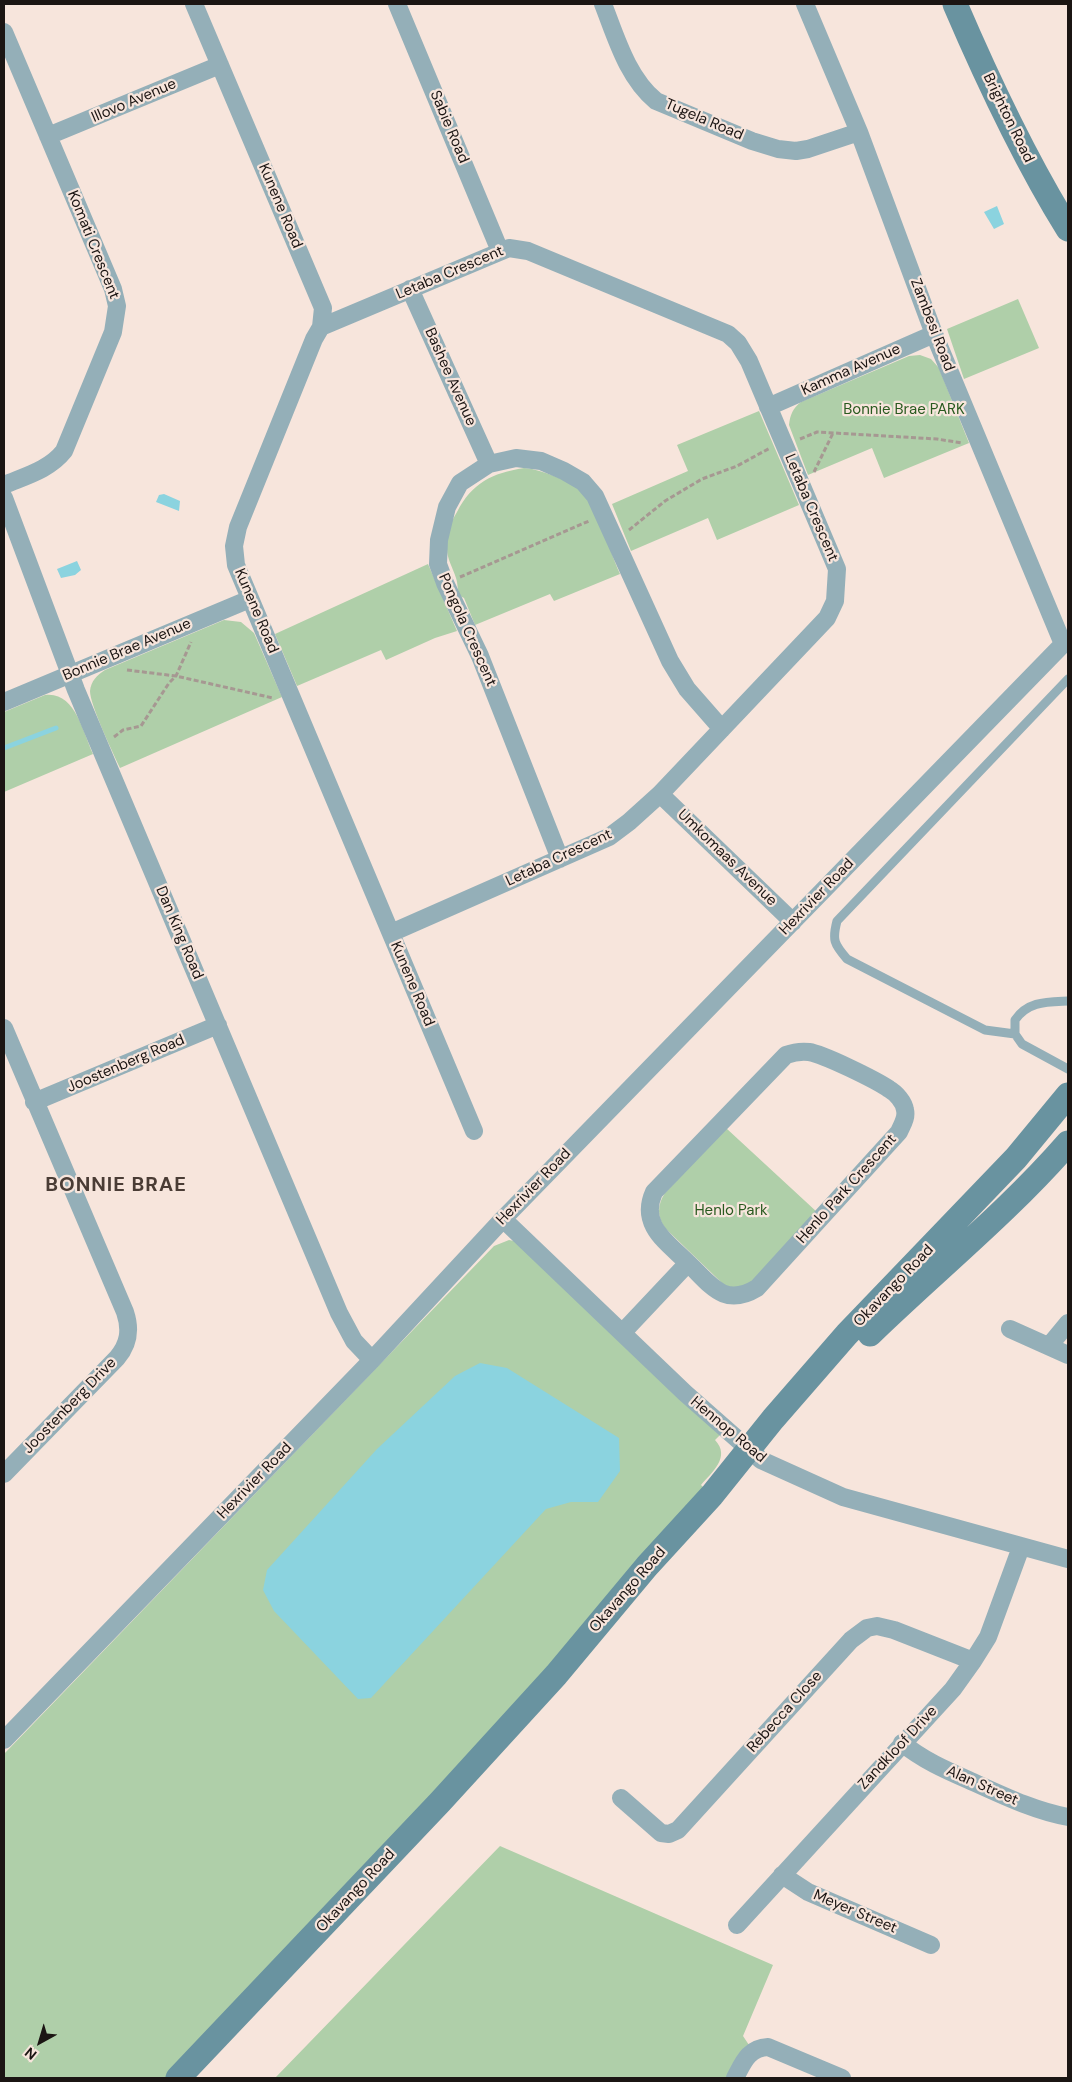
<!DOCTYPE html>
<style>
body{margin:0}
#map{position:relative;width:1072px;height:2082px;overflow:hidden;background:#f7e5dc;font-family:"DM Sans",sans-serif}
canvas{display:block}
.frame{position:absolute;inset:0;border:5px solid #1b1513;pointer-events:none}
.north{position:absolute;left:15px;top:2017px;width:50px;height:50px;-webkit-text-stroke:4px #f7e5dc;paint-order:stroke;rotate:219deg;font-size:14px;font-weight:700;line-height:20px;text-align:center;color:#1b1513}
.north::after{content:'';display:block;margin:auto;width:18px;height:22px;background:#1b1513;clip-path:polygon(50% 0,100% 100%,50% 72%,0 100%)}
</style>
<div id="map">
<canvas width="1072" height="2082"></canvas>
<div class="frame"></div>
<div class="north">N</div>
</div>
<script>
const ctx = document.querySelector('canvas').getContext('2d');
ctx.lineJoin = 'round';
function fillPath(path, color) {
  ctx.fillStyle = color;
  ctx.fill(path, 'evenodd');
}
function strokePath(path, color, width, dash) {
  ctx.strokeStyle = color;
  ctx.lineWidth = width;
  ctx.lineCap = dash ? 'butt' : 'round';
  ctx.setLineDash(dash || []);
  ctx.stroke(path);
}
function label(font, color, halo, rows, align = 'center') {
  ctx.font = font + ' "DM Sans",sans-serif';
  ctx.lineWidth = 4.5;
  ctx.setLineDash([]);
  ctx.textBaseline = 'middle';
  ctx.strokeStyle = halo;
  ctx.fillStyle = color;
  for (const [text, x, y, turn = 0] of rows) {
    ctx.save();
    ctx.translate(x, y);
    ctx.rotate((+turn || 0) * Math.PI / 180);
    ctx.textAlign = isNaN(turn) ? turn : align;
    if (halo) ctx.strokeText(text, 0, 0);
    ctx.fillText(text, 0, 0);
    ctx.restore();
  }
}
const green = new Path2D(`
 M1018 299 1039 348 964 379 947 329Z
 M920 355 931 359 939 368 969 443 884 478 872 448 808 475 789 425C790 415 793 408 801 402L909 356Z
 M759 411 799 505 717 540 708 518 631 551 612 504 688 471 677 445Z
 M524 468C535 469 544 472 554 476 564 480 573 483 580 491 597 506 610 552 620 574L554 601 550 594 475 625 464 598 460 596C457 589 458 584 456 578 453 568 447 559 447 549 446 536 450 523 457 512 472 483 492 473 524 468Z
 M428 564 457 631 435 638 386 660 381 650 297 686 275 634Z
 M224 620 241 622 254 633 282 697 120 768C113 753 90 705 90 691 91 681 97 675 105 670Z
 M45 695C75 691 83 732 93 754L4 792V712Z
 M726 1128 818 1213 745 1288 727 1287 722 1283 665 1228C657 1217 657 1205 665 1193Z
 M509 1240 514 1241 720 1435 715 1440C731 1457 712 1472 701 1485L706 1490 546 1678 165 2078H4V1754L494 1246Z
 M500 1846 773 1965 743 2036 749 2045 737 2058 726 2078H275Z`);
const water = new Path2D(`
 M997 206 1004 224 994 229 984 212Z
 M164 494 180 501 179 511 156 502 159 495Z
 M77 561 81 570 75 575 61 578 57 569Z
 M480 1363 507 1368 619 1438 620 1471 598 1502H571L546 1509 371 1698 358 1699 274 1611 263 1590 267 1570 377 1449 455 1376Z`);
const stream = new Path2D(`
 M4 748 56 728`);
const path = new Path2D(`
 M800 439 817 432 937 439 962 443
 M814 472 833 433
 M629 530 665 501 702 479 737 466 770 448
 M460 577 589 521
 M127 670 176 676 273 698
 M114 737 123 730 141 726 169 683 176 676 191 642`);
const lane = new Path2D(`
 M1068 1001C1047 1002 1028 1001 1015 1020V1034L1022 1044 1068 1069
 M1015 1034 985 1030 847 959C834 944 832 940 837 921L1068 679`);
const street = new Path2D(`
 M194 4 323 308 321 327 314 339 238 527 234 546 236 565 474 1131
 M397 4 500 251
 M603 4C616 37 627 77 656 101L752 141 778 149 796 151 808 149 859 132
 M805 4 859 132 934 334 1063 644
 M4 32 113 289 117 306 113 332 64 451C49 470 25 476 4 485
 M48 136 220 65
 M410 289 489 464
 M321 327 509 248 528 251 728 334 738 343 749 361 837 569 835 601 827 618 660 794 629 822 609 837 391 933
 M768 407 934 334
 M4 498 76 690 339 1313 354 1341 372 1360
 M4 702 250 599
 M660 794 793 922
 M560 859 480 656 445 583 438 564 439 540 447 507 460 483 489 464 516 458 541 461 564 471 583 482 595 496 670 661 687 689 722 729
 M4 1028 125 1312C131 1330 129 1344 117 1358L4 1474
 M34 1102 218 1025
 M503 1219 685 1393 761 1460 843 1497 1068 1559
 M1010 1329 1068 1355
 M623 1332 688 1263C711 1285 724 1308 757 1288L899 1132C902 1125 907 1118 905 1110 904 1102 896 1093 889 1089 876 1080 823 1054 809 1052 800 1051 794 1052 786 1055L654 1192C639 1225 667 1242 688 1263
 M1049 1346 1068 1323
 M4 1740 372 1360 503 1219 1068 639
 M902 1743C924 1761 948 1771 973 1782 1004 1796 1035 1811 1068 1817
 M621 1798 661 1833 669 1834 678 1830 851 1640 867 1628 877 1626 894 1630 973 1661
 M782 1875 808 1892 931 1945
 M737 1925 953 1689 973 1661 988 1637 1021 1547
 M735 2078C743 2063 748 2048 768 2047L842 2078`);
const secondary = new Path2D(`
 M955 4C988 81 1024 158 1068 229
 M870 1334C936 1270 1008 1212 1068 1143
 M178 2078 440 1802 556 1675 647 1566 712 1495 773 1419 847 1334 1016 1158 1068 1095`);
const streetNames = [
 ["Illovo Avenue",134,101,-23],
 ["Brighton Road",1008,118,64],
 ["Tugela Road",704,120,23],
 ["Sabie Road",449,127,67],
 ["Kunene Road",280,206,67],
 ["Komati Crescent",93,245,68],
 ["Letaba Crescent",450,273,-23],
 ["Zambesi Road",932,325,69],
 ["Kamma Avenue",851,370,-24],
 ["Bashee Avenue",450,377,66],
 ["Letaba Crescent",811,508,67],
 ["Kunene Road",256,611,67],
 ["Pongola Crescent",467,630,66],
 ["Bonnie Brae Avenue",127,650,-23],
 ["Letaba Crescent",559,858,-25],
 ["Umkomaas Avenue",727,858,44],
 ["Hexrivier Road",817,897,-46],
 ["Dan King Road",179,933,67],
 ["Kunene Road",412,984,67],
 ["Joostenberg Road",126,1064,-23],
 ["Hexrivier Road",534,1187,-46],
 ["Henlo Park Crescent",847,1189,-48],
 ["Okavango Road",894,1286,-46],
 ["Joostenberg Drive",70,1406,-46],
 ["Hennop Road",728,1430,40],
 ["Hexrivier Road",255,1481,-46],
 ["Okavango Road",628,1590,-49],
 ["Rebecca Close",785,1712,-48],
 ["Zandkloof Drive",898,1748,-47],
 ["Alan Street",982,1786,24],
 ["Okavango Road",356,1891,-47],
 ["Meyer Street",855,1912,23]
];
const parkNames = [
 ["Bonnie Brae PARK",904,410],
 ["Henlo Park",731,1211]
];
const districtNames = [
 ["BONNIE BRAE",116,1186]
];
fillPath(green, '#afcfa9');
fillPath(water, '#8bd3df');
strokePath(stream, '#8bd3df', 5);
strokePath(path, '#a69892', 3, [5, 2.5]);
strokePath(lane, '#94afb8', 9);
strokePath(street, '#94afb8', 18);
strokePath(secondary, '#6993a0', 25);
label('15px', '#1b1513', '#f7e5dc', streetNames);
label('15px', '#295a1f', '#f7e5dc', parkNames);
ctx.letterSpacing = '1px';
label('bold 20px', '#4a3c35', '#f7e5dc', districtNames);
ctx.letterSpacing = '0px';
</script>
